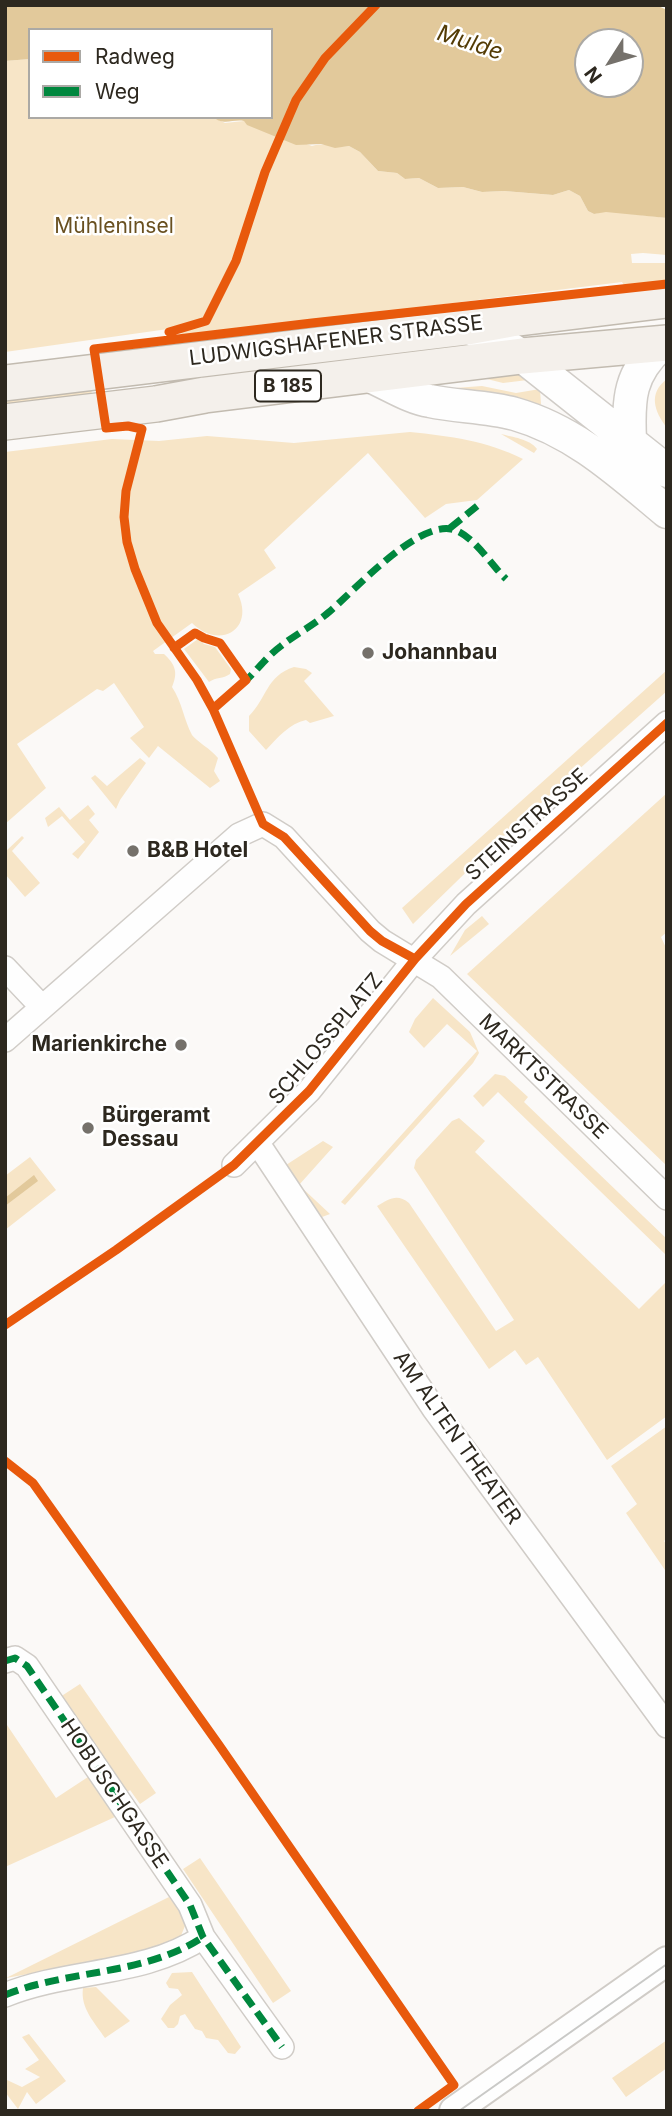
<!DOCTYPE html>
<meta charset="utf-8">
<style>
body{margin:0}
#map{position:relative;width:672px;height:2116px;overflow:hidden;background:#fbf9f7;font-family:Inter,sans-serif}
canvas{display:block}
.frame{position:absolute;inset:0;border:7px solid #2d281f;pointer-events:none}
.legend{position:absolute;left:28px;top:28px;width:245px;height:91px;box-sizing:border-box;background:#fff;border:2px solid #aba9a5;margin:0;padding:9px 12px;list-style:none;font-size:21px;color:#2d281f}
.legend li{display:flex;align-items:center;gap:14px;height:35px}
.legend b{width:35px;border:2px solid #aba9a5}
.north{position:absolute;left:574px;top:28px;width:70px;height:70px;box-sizing:border-box;background:#fff;border:2px solid #aba9a5;border-radius:50%;rotate:233deg;font-size:19px;font-weight:700;line-height:28px;text-align:center;color:#2d281f}
.north::after{content:'';display:block;margin:auto;width:24px;height:32px;background:#75716b;clip-path:polygon(50% 0,100% 100%,50% 72%,0 100%)}
</style>
<div id="map">
<canvas width="672" height="2116"></canvas>
<div class="frame"></div>
<ul class="legend">
<li><b style="height:9px;background:#e8590c"></b>Radweg</li>
<li><b style="height:9px;background:#00873e"></b>Weg</li>
</ul>
<div class="north">N</div>
</div>
<script>
const ctx = document.querySelector('canvas').getContext('2d');
ctx.lineJoin = 'round';
function fillPath(path, color) {
  ctx.fillStyle = color;
  ctx.fill(path, 'evenodd');
}
function strokePath(path, color, width, dash) {
  ctx.strokeStyle = color;
  ctx.lineWidth = width;
  ctx.lineCap = dash ? 'butt' : 'round';
  ctx.setLineDash(dash || []);
  ctx.stroke(path);
}
function label(font, color, halo, rows, align = 'center') {
  ctx.font = font + ' Inter,sans-serif';
  ctx.lineWidth = 5;
  ctx.setLineDash([]);
  ctx.textBaseline = 'middle';
  ctx.strokeStyle = halo;
  ctx.fillStyle = color;
  for (const [text, x, y, turn = 0] of rows) {
    ctx.save();
    ctx.translate(x, y);
    ctx.rotate((+turn || 0) * Math.PI / 180);
    ctx.textAlign = isNaN(turn) ? turn : align;
    if (halo) ctx.strokeText(text, 0, 0);
    ctx.fillText(text, 0, 0);
    ctx.restore();
  }
}
const green = new Path2D(`
 M30 59V117H213L225 123 244 121 312 146C326 142 336 148 349 146L360 152 378 171 397 173 405 179 419 178 438 188 463 187 482 192 504 191 553 195 569 190 580 196 588 211 594 214 606 211 667 218V255L643 253 631 254 632 263H667V281L624 285 622 282 187 336 168 329 5 352V61Z
 M522 371 536 379 503 383 479 377Z
 M667 379V428C654 411 648 393 667 379Z
 M91 384 92 398 5 409V402Z
 M482 386 516 393 540 389 541 404 537 407 455 388Z
 M410 432C450 436 487 441 523 459L477 500 446 504 425 518 368 453 264 550 276 568 238 594C255 630 219 650 192 623L153 651 155 654H164C176 665 178 673 172 687 182 702 184 720 192 735 196 741 211 749 218 758L214 771 220 781 210 788 158 746 149 758 130 738 144 727 114 683 103 691 97 689 17 744 46 788 5 824V452L112 439 159 441 207 436 294 443Z
 M501 434C512 437 530 439 537 449L534 453Z
 M198 639 204 644 215 647 231 669 230 674C223 679 216 677 209 682L184 649Z
 M294 667 306 669 312 673 304 681 334 716 310 723 306 720C290 723 277 738 266 750L249 731V716C267 698 266 676 294 667Z
 M667 670V691L496 843 413 924 402 908Z
 M140 758 146 763 120 800 116 809 91 778 95 775 107 786Z
 M667 793V932L661 937 667 950V1166L467 974Z
 M88 805 95 814 89 820 99 832 78 859 72 854 85 842 62 816 48 827 45 818 59 807 70 820Z
 M22 836 24 838 12 851 40 883 25 897 5 874V852Z
 M482 916 489 924 450 956 465 930Z
 M433 998 470 1032 479 1053 473 1063 345 1205 341 1202 477 1051 447 1024 424 1048 409 1032 415 1019Z
 M495 1074 505 1076 528 1097 524 1102 667 1239V1256L498 1092 483 1107 473 1096Z
 M459 1118 485 1141 475 1152 639 1309 667 1281V1416L607 1460 538 1357 526 1365 515 1350 489 1369 377 1206C389 1199 397 1193 409 1203L496 1331 514 1320 414 1168 416 1160 452 1121Z
 M323 1141 333 1147 299 1185 330 1214 322 1217 301 1190 294 1187 286 1165Z
 M30 1157 56 1190 5 1230V1176Z
 M667 1426V1538L664 1541 667 1545V1573L626 1513 637 1504 611 1466Z
 M80 1684 156 1793 140 1804 130 1790 126 1793 60 1697Z
 M5 1722 56 1798 88 1777 115 1817 5 1867Z
 M200 1858 291 1991 273 2003 183 1869Z
 M169 1897 178 1909 185 1926 180 1938 151 1952 6 1978Z
 M192 1972 241 2047 235 2054 228 2053 218 2040 206 2038 202 2031 195 2029 185 2014 180 2016 178 2024 174 2028H168L161 2019 170 2005 182 1995 178 1989 169 1988 166 1983 172 1973Z
 M96 1987 130 2021 105 2038C95 2023 80 2008 83 1988Z
 M29 2034 66 2081 36 2104 27 2092 18 2109 5 2092V2081L7 2080 22 2087 40 2077 25 2069 39 2060 22 2037Z
 M667 2040V2068L626 2097 612 2078Z`);
const water = new Path2D(`
 M5 5H656L667 10V218L606 212 594 214 588 211 580 196 569 190 553 195 504 191 482 192 463 187 438 188 419 178 405 179 397 173 378 171 360 152 349 146 335 148 321 144 296 145 247 125 244 121C232 119 224 126 213 117H271V30H30V59L5 61ZM588 42H630V84H588Z
 M34 1175 38 1181 5 1206V1198Z`);
const minor = new Path2D(`
 M5 968 41 1006
 M5 1040 239 835 263 824 284 837 370 931 382 941 441 977 667 1198
 M257 1142 434 1409 667 1726
 M234 1165 309 1091 415 959 466 904 667 723
 M5 1661 15 1658 27 1666 190 1905 203 1937 282 2047
 M5 1995C69 1969 144 1976 203 1937`);
const tertiary = new Path2D(`
 M454 2111 667 1961`);
const secondary = new Path2D(`
 M467 327 496 340 522 356 667 471
 M370 376C389 384 410 398 430 401 458 407 486 406 515 414 575 431 620 473 667 512
 M630 440C628 399 629 373 662 344`);
const primary = new Path2D(`
 M5 383 467 327 511 319 667 300
 M5 422 156 404 205 395 522 356 667 343`);
const tram = new Path2D(`
 M459 2111 667 1964`);
const quiet = new Path2D(`
 M450 528 482 502
 M242 684C256 672 266 657 281 646 296 634 314 625 329 612 355 590 415 523 451 529 471 532 492 566 506 579
 M5 1661 15 1658 27 1666 190 1905 203 1937 282 2047
 M5 1995C69 1969 144 1976 203 1937`);
const cycleway = new Path2D(`
 M169 332 206 321 236 261 265 172 296 100 325 58 376 5
 M174 648 195 633 204 638 220 643 246 680 213 709
 M415 959 382 941 370 931 284 837 263 824 213 709 197 680 157 623 135 569 127 542 124 517 126 491 142 429 128 426 106 428 94 349 312 323 667 284
 M5 1325 116 1250 234 1165 309 1091 415 959 466 904 667 723
 M5 1461 33 1483 219 1745 454 2085 418 2111`);
const markers = [
 [368,653,7,"#75716b"],
 [133,851,7,"#75716b"],
 [181,1045,7,"#75716b"],
 [88,1128,7,"#75716b"]
];
const shields = [
 [288,386,66]
];
const shieldNames = [
 ["B 185",288,386]
];
const parkNames = [
 ["Mühleninsel",114,227]
];
const streetNames = [
 ["LUDWIGSHAFENER STRASSE",336,341,-7],
 ["STEINSTRASSE",527,825,-42],
 ["SCHLOSSPLATZ",326,1039,-50],
 ["MARKTSTRASSE",543,1077,44],
 ["AM ALTEN THEATER",457,1438,55],
 ["HOBUSCHGASSE",114,1794,56]
];
const poiNames = [
 ["Johannbau",382,653],
 ["B&B Hotel",147,851],
 ["Marienkirche",167,1045,"right"],
 ["Bürgeramt",102,1116],
 ["Dessau",102,1140]
];
const waterNames = [
 ["Mulde",470,43,18]
];
fillPath(green, '#f7e5c7');
fillPath(water, '#e2c99b');
strokePath(minor, '#d0ccc7', 26);
strokePath(tertiary, '#d0ccc7', 32);
strokePath(secondary, '#d0ccc7', 35);
strokePath(primary, '#c2bbb0', 38);
strokePath(minor, '#fefefe', 23);
strokePath(tertiary, '#fefefe', 28);
strokePath(secondary, '#fefefe', 32);
strokePath(primary, '#f4f0eb', 35);
strokePath(tram, '#c9c9c7', 2);
strokePath(quiet, '#00873e', 7, [14, 7]);
strokePath(cycleway, '#e8590c', 9);
for (const [x, y, r, color] of markers) {
  const dot = new Path2D();
  dot.arc(x, y, r, 0, 2 * Math.PI);
  ctx.fillStyle = color;
  ctx.fill(dot);
  strokePath(dot, '#fff', 2.5);
}
for (const [x, y, w] of shields) {
  const box = new Path2D();
  box.roundRect(x - w / 2, y - 15.5, w, 31, 5);
  ctx.fillStyle = '#fff';
  ctx.fill(box);
  strokePath(box, '#2d281f', 2);
}
label('bold 19px', '#2d281f', null, shieldNames);
label('21px', '#695020', '#fff', parkNames);
label('21px', '#2d281f', '#fff', streetNames);
label('bold 21px', '#2d281f', '#fff', poiNames, 'left');
label('italic 23px', '#533b05', '#fff', waterNames);
</script>
